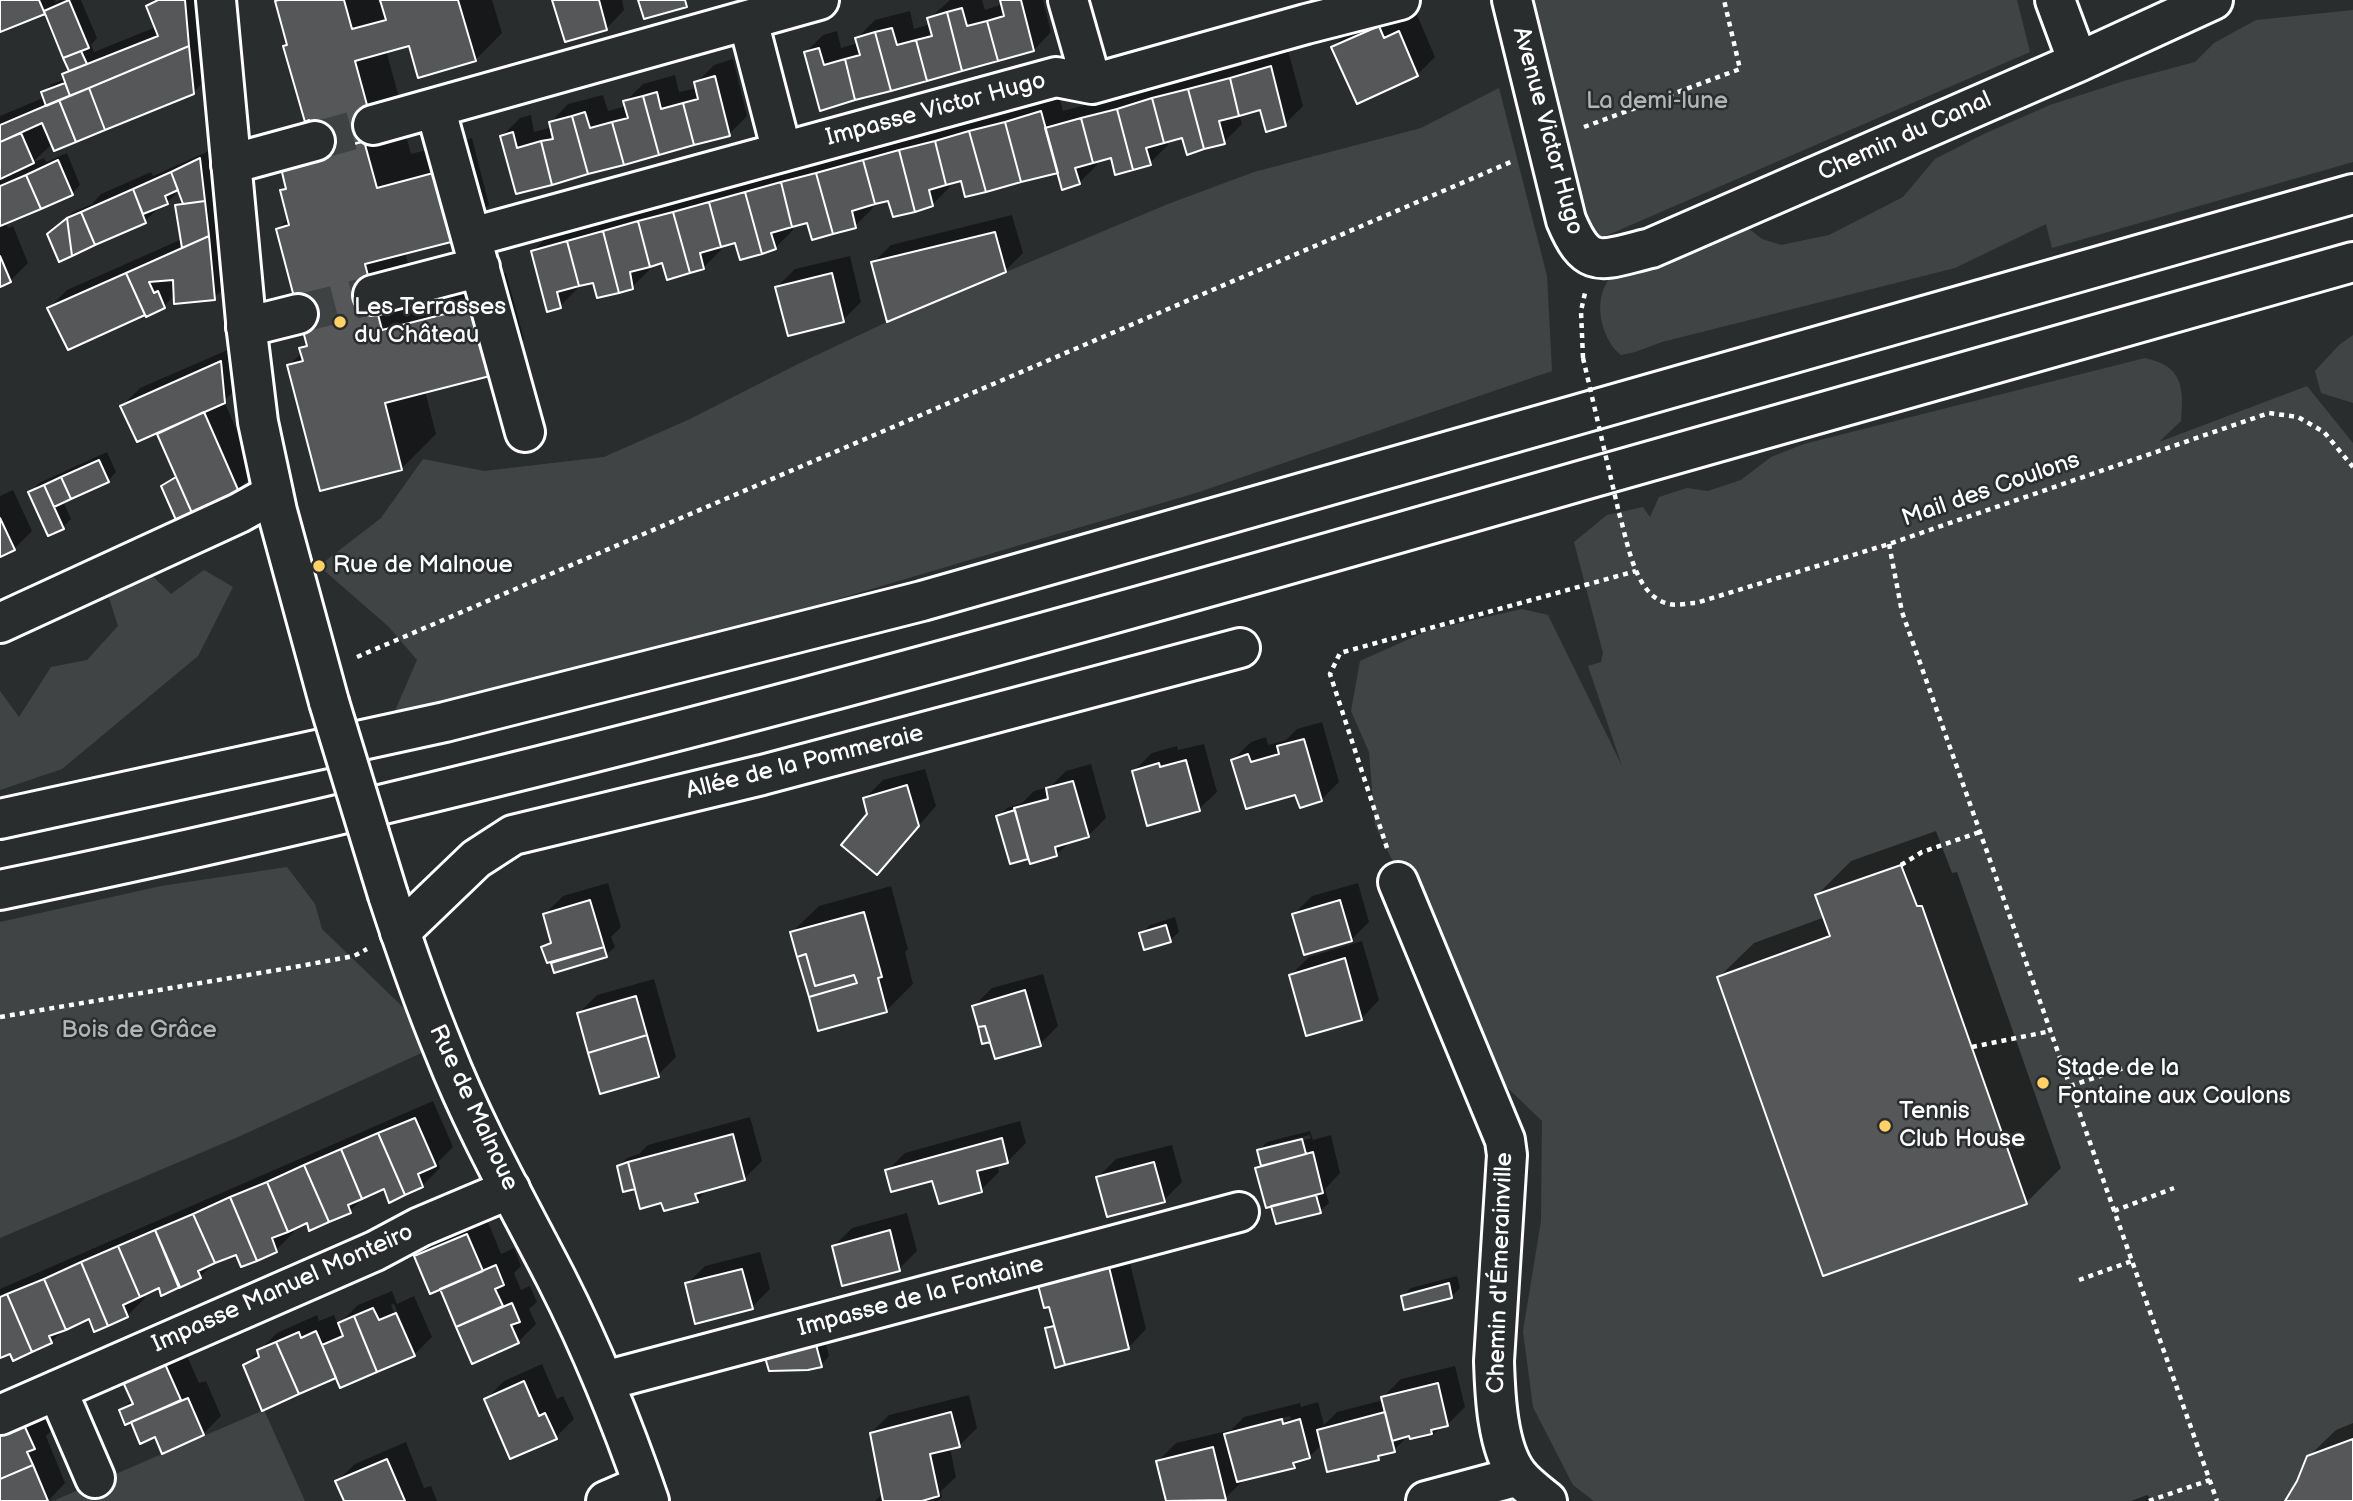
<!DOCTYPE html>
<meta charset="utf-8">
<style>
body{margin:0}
canvas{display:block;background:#2a2d2e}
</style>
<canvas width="2353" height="1501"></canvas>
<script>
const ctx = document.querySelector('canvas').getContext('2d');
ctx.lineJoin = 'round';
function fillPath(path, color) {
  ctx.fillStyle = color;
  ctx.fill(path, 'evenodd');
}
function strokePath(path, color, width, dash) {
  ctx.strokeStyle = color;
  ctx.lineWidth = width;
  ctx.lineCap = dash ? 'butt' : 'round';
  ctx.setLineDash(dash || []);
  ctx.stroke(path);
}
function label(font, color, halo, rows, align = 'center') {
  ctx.font = font + ' "Balsamiq Sans",sans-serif';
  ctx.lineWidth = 5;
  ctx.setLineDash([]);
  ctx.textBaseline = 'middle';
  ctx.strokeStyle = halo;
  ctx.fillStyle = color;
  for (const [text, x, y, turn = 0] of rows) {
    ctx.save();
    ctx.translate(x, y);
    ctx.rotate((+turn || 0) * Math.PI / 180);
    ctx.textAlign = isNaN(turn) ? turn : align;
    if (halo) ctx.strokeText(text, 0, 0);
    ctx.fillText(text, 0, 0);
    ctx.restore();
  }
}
const green = new Path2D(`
 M1528 0H2017L2030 52 1587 244Z
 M2353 10V162L2052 248 2046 224 1955 268 1662 342 1635 352 1621 355C1603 341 1594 307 1605 286 1607 281 1612 276 1615 272L1744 225 1762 239 1781 245 1829 235 1903 197 1935 159 1986 133 2050 105 2124 81 2195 62 2214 43 2256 20Z
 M1499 88 1547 276 1552 371 1199 492 794 612 391 720 417 660 389 627 319 566 381 518 423 459 484 471 604 457 690 419 798 364 887 322 1168 204 1254 172 1421 128Z
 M2353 335V403L2321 393 2315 371 2339 345Z
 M2145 358C2183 366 2184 388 2181 421L2159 442 2307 386 2353 443V1501H1594L1573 1485 1533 1407 1523 1331 1541 1221 1542 1121 1485 1066 1450 978 1375 825 1369 752 1351 711 1360 661 1429 630 1522 609 1548 615 1622 766 1588 666 1601 662 1603 653 1574 542 1607 515 1643 507 1650 517 1659 497 1687 488 1708 491 1741 480 1771 457 1804 444Z
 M136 560 171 594 204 570 233 587 198 656 62 769 0 790V691L19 717 51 667 87 660 118 626 101 573Z
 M287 867 315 904 322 929 441 1044 238 1137 0 1238V922L161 886Z
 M264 1410 305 1501H53Z`);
const shadow = new Path2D(`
 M0 0H56L54 3 60 0H81L97 38 91 45 94 52 156 27 148 6 154 0H204L211 74 193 93 53 143 32 163 44 158 46 162 67 153 80 185 72 194 5 222 8 228 13 226 28 263 10 281 0 285V116L45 97 43 93 52 84 65 79 64 75 70 69 46 11 0 30Z
 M278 0H378L379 4 383 3 382 0H492L502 33 475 60 410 44 386 50 402 109 400 112 411 154 472 138 489 205 454 239 405 252 417 297 506 273 524 339 489 374 425 391 436 434 401 469 289 365 303 352 301 348 307 342 278 229 289 218 282 191 287 185 314 132 285 46 288 43 277 2Z
 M554 0H622L624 10 607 28 566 40Z
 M950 0H982L985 10 1003 4 1001 0H1043L1051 32 1034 50 821 108 806 52 823 35 837 31 841 48 858 43 857 38 875 20 910 11 914 29 931 24 929 19Z
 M1397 10 1403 21 1417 15 1435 57 1417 75 1333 47 1351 29Z
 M1288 50 1303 106 1285 124 1261 108 1239 114 1242 124 1224 142 1183 136 1167 141 1168 145 1150 163 1112 156 1096 160 1097 165 1079 183 1059 171 962 178 949 182 950 187 932 205 889 198 872 203 873 208 855 226 809 221 792 226 793 230 775 248 736 241 720 246 721 250 703 268 663 261 649 265 650 269 632 287 594 281 577 285 578 288 560 306 533 251 551 233 1059 95 1063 111Z
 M733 59 747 116 729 134 517 192 502 136 520 118 531 115 534 132 552 127 551 122 568 104 603 95 608 111 626 106 625 102 643 84 675 75 679 92 697 88 696 83 714 65Z
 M209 151 216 224 226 220 232 280 214 298 175 295 164 306 69 348 49 308 67 290 182 239 177 205 183 199 179 187 174 190 176 194 167 202 162 205 145 221 49 235 73 212 92 204 101 194 151 172 153 176Z
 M1012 215 1023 253 1005 271 873 263 891 245Z
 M850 256 861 302 843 320 777 287 795 269Z
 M239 345 242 383 224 401 255 472 238 490 191 512 163 486 170 479V482L178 478 158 431 122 406 140 388Z
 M107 452 116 472 108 481 63 501 71 519 63 527 30 492 39 483Z
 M13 490 32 531 14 549 0 555V496Z
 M1322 722 1339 782 1321 800 1233 760 1251 742 1266 737 1268 745 1286 740 1297 729Z
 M1204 744 1217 792 1199 809 1134 771 1152 753 1177 746 1178 750Z
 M1091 764 1106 818 1088 836 1071 841 1056 855H1029L1027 857 998 816 1007 808 1022 803 1034 791 1050 787 1066 771Z
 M925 769 936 806 877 873 865 798 883 780Z
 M1936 831 1952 873 1957 872 2061 1168 2026 1203 1719 977 1754 943 1825 917 1817 895 1851 861Z
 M608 883 621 927 611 937 615 947 606 955 553 963 558 959 543 947 552 939 545 914 563 896Z
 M1358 883 1369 922 1351 940 1294 914 1312 896Z
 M891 886 908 949 905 952 913 984 886 1011 792 932 819 906Z
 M1175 917 1179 932 1170 940 1141 934 1150 925Z
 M1362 941 1379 1000 1362 1018 1291 975 1309 957Z
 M1043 974 1058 1026 1040 1044 974 1006 992 988Z
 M654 979 676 1057 658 1075 579 1013 597 995Z
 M433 1101 453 1147 438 1162 440 1168 422 1186 384 1187 365 1196 350 1211 308 1221 292 1228 294 1232 276 1250 237 1252 215 1262 200 1277 160 1286 143 1294 145 1298 127 1316 90 1317 66 1327 51 1342 0 1356V1289Z
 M750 1117 762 1161 744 1179 709 1188 697 1200 663 1201 636 1185 618 1166 627 1158 639 1154 648 1145Z
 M1020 1121 1026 1143 1008 1161 997 1164 999 1172 981 1190 887 1171 905 1153Z
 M1310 1131 1313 1140 1331 1135 1340 1173 1325 1189 1329 1203 1320 1211 1257 1168 1262 1164 1259 1151 1267 1142ZM1310 1135 1311 1138 1266 1150V1146Z
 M1172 1145 1182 1182 1164 1200 1098 1177 1116 1159Z
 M907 1213 917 1251 899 1269 834 1246 852 1228Z
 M486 1217 501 1254 514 1248 521 1266 514 1273 521 1290 530 1286 537 1302 529 1309 536 1324 518 1342 473 1362 441 1287 416 1257 434 1239Z
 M1127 1251 1146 1329 1129 1347 1057 1366 1046 1328 1054 1320 1050 1306 1040 1286Z
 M760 1252 770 1289 752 1307 687 1284 705 1266Z
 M1457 1276 1460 1288 1452 1296H1403L1411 1288Z
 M392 1291 397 1304 414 1296 432 1337 414 1355 337 1376 245 1365 277 1333 317 1315 319 1321 334 1315 338 1325 358 1305ZM394 1304 413 1349H410L391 1305Z
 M823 1333 829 1356 821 1365 770 1369Z
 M183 1347 199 1383 206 1381 221 1416 203 1434 156 1435 121 1410 133 1399 125 1383Z
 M542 1364 557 1399 563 1396 574 1419 556 1437 486 1399 504 1381Z
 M1455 1366 1465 1407 1447 1425 1441 1427 1432 1436 1413 1440 1410 1434 1394 1450 1384 1453 1378 1458 1322 1444 1309 1457 1301 1459 1294 1466 1243 1481 1225 1498 1214 1501H1194L1196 1499 1168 1501 1158 1461 1176 1443 1231 1430 1244 1417 1300 1403 1301 1407 1318 1402 1324 1425 1337 1412 1384 1400 1383 1397 1401 1379ZM1290 1416 1291 1419 1245 1431V1427Z
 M969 1395 977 1428 959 1446 950 1448 956 1477 941 1491 942 1497 939 1501H875L883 1493 871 1433 889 1415Z
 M42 1408 52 1430 46 1436 65 1483 48 1501H0V1426Z
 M2353 1423V1500L2288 1501 2308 1457 2336 1430Z
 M406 1442 424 1488 431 1486 437 1501H346L337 1481 355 1464Z
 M2147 1495 2154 1501H2131Z`);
const building = new Path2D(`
 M0 0H39L45 14 0 32Z
 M69 0 89 48 63 58 44 11Z
 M158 0H185L189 46 70 96 62 74 158 36 146 6Z
 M279 0H344L352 29 386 20 380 0H458L476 61 418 78 409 46 355 61 376 138 319 154 309 120 305 122 283 46 287 45 275 1Z
 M552 0H599L607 30 565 42Z
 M638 0H685L687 7 644 19Z
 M1000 0H1021L1034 51 998 61 987 21 1004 16Z
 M962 8 967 26 987 21 998 61 962 71 947 12Z
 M947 12 962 71 927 81 916 40 932 36 927 18Z
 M1379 26 1384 38 1399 31 1418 76 1357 104 1331 47Z
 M892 28 897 45 916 40 927 81 891 91 875 32Z
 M875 32 891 91 855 100 845 59 860 55 855 38Z
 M189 46 194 94 105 130 89 88Z
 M819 48 824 65 845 59 855 100 820 111 804 52Z
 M81 51 87 64 69 71 63 58Z
 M1271 66 1286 126 1266 132 1260 110 1239 116 1230 78Z
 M715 76 730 136 694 145 683 103 698 99 694 82Z
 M1230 78 1239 116 1219 121 1225 144 1204 149 1188 89Z
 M65 83 70 96 46 106 41 92Z
 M89 88 105 130 76 142 59 100Z
 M1188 89 1204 149 1187 155 1182 138 1164 143 1152 98Z
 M657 92 661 109 683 103 694 145 659 155 643 96Z
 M643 96 659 155 624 165 612 122 628 118 623 101Z
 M1152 98 1164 143 1146 148 1151 165 1133 170 1117 109Z
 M59 100 76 142 54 151 42 123 0 142V125Z
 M1117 109 1133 170 1115 175 1111 158 1093 163 1081 118Z
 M1041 111 1058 173 1021 182 1005 122Z
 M585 112 590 128 612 122 624 165 588 174 572 116Z
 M572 116 588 174 552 185 541 141 553 139 549 122Z
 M1081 118 1093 163 1075 168 1080 184 1062 190 1045 128Z
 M1005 122 1021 182 986 192 969 131Z
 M969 131 986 192 965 197 961 181 946 185 935 141Z
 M513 132 517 148 541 141 552 185 516 194 500 136Z
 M21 133 34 163 0 179V142Z
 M364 141 377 188 437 172 455 241 365 264 382 330 472 307 490 376 385 403 402 470 320 491 287 365 303 361 299 348 307 346 276 229 289 225 280 190 286 189 280 164Z
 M935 141 946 185 929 190 933 206 915 212 899 150Z
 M899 150 915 212 893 217 888 201 875 204 863 160Z
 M200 158 205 201 183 204 171 172Z
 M58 160 73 195 41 209 26 175Z
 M863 160 875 204 852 211 856 228 833 234 816 173Z
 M171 172 178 190 165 196 168 204 143 214 133 189Z
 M816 173 833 234 812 240 807 223 792 227 781 182Z
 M26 175 41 209 0 226V186Z
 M781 182 792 227 771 233 776 249 762 254 745 192Z
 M133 189 146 223 95 245 81 212Z
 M745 192 762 254 740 260 735 243 721 247 709 202Z
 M205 201 209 236 182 248 175 205Z
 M709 202 721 247 700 253 704 269 690 273 673 212Z
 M81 212 95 245 72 256 67 218Z
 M673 212 690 273 667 280 662 263 650 267 638 221Z
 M67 218 72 256 59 262 47 234Z
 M638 221 650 267 630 272 633 289 619 293 603 231Z
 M603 231 619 293 597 298 593 283 579 286 567 241Z
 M995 232 1006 272 887 322 871 262Z
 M209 236 215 300 174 304 173 280 149 282 154 293 158 291 165 308 146 317 126 273Z
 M567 241 579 286 557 292 561 308 547 312 531 251Z
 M0 256 11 282 0 287Z
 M126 273 145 315 68 350 47 308Z
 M832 273 844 322 788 336 775 287Z
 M221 361 225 403 137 442 120 406Z
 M204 412 239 492 192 513 157 434Z
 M99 460 109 482 71 499 61 477Z
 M61 477 71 499 54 507 44 485Z
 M176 477 192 513 176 520 161 486Z
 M44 485 64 529 48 536 28 492Z
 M0 518 15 550 0 557Z
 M1304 739 1322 801 1300 808 1295 795 1246 809 1231 760 1248 754 1251 762 1279 754 1277 746Z
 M1186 760 1200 811 1147 826 1132 771 1159 763 1160 767Z
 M1073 781 1089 837 1055 847 1057 856 1030 864 1014 808 1048 799 1046 788Z
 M907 785 919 826 877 875 841 845 867 814 863 798Z
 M1015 810 1028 859 1010 864 996 816Z
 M1901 865 1917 906H1922L2027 1204 1823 1276 1717 977 1830 936 1815 895Z
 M590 900 604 947 547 963 541 947 551 943 543 914Z
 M1340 900 1352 941 1304 955 1292 914Z
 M864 912 882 977 878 978 887 1012 818 1031 809 997 857 983 854 975 815 986 806 954 797 957 790 932Z
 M1166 925 1171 942 1144 950 1139 933Z
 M604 947 607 957 554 973 551 963Z
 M806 954 815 986 854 975 857 983 809 997 797 957Z
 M1345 958 1362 1020 1306 1036 1289 975Z
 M1025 990 1041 1046 995 1059 985 1026 978 1027 972 1006Z
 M636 996 647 1035 588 1053 577 1013Z
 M985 1026 990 1042 982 1044 978 1027Z
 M647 1035 659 1077 600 1094 588 1053Z
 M415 1118 436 1166 418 1174 423 1187 405 1195 378 1133Z
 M378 1133 405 1195 389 1203 384 1189 362 1199 341 1149Z
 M733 1134 745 1180 695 1194 698 1202 664 1211 661 1203 640 1209 628 1162Z
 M1002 1138 1008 1163 977 1171 982 1192 939 1204 932 1181 891 1192 885 1170Z
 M1302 1139 1306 1154 1261 1166 1257 1150Z
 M341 1149 362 1199 348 1205 351 1213 329 1222 304 1165Z
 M1313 1152 1323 1193 1266 1208 1255 1168Z
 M628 1162 635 1189 623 1192 617 1166Z
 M1154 1162 1165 1202 1107 1217 1096 1177Z
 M304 1165 329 1222 309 1231 307 1223 288 1232 267 1182Z
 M267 1182 288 1232 272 1238 277 1252 257 1261 230 1197Z
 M1316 1195 1321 1213 1276 1224 1271 1206Z
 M230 1197 257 1261 241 1267 236 1255 215 1263 193 1214Z
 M193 1214 215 1263 198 1271 201 1278 179 1288 155 1230Z
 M155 1230 180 1287 161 1296 159 1288 140 1297 118 1246Z
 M890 1230 900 1271 842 1286 832 1246Z
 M467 1234 483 1271 430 1294 414 1256Z
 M118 1246 140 1297 123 1305 128 1317 108 1326 81 1262Z
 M81 1262 108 1326 94 1332 89 1319 66 1330 44 1279Z
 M496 1265 504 1285 495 1289 503 1306 456 1327 440 1289Z
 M1109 1267 1129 1349 1065 1365 1049 1307 1044 1308 1038 1285Z
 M742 1269 753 1309 695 1324 685 1283Z
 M44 1279 66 1330 49 1336 52 1343 32 1352 7 1294Z
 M1449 1283 1452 1298 1404 1310 1401 1296Z
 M7 1294 32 1352 13 1361 10 1354 0 1358V1297Z
 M512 1303 520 1322 511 1325 519 1343 472 1364 456 1327Z
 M373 1308 379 1320 396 1313 415 1356 377 1372 354 1316Z
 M354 1316 377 1372 340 1388 322 1345 343 1336 338 1323Z
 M1054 1326 1065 1365 1055 1368 1045 1328Z
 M316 1331 336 1378 299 1394 276 1342 299 1332 301 1338Z
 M815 1341 822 1367 808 1370 769 1371 764 1354Z
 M276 1342 299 1394 262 1411 243 1365 259 1357 257 1350Z
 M165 1364 181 1400 125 1425 119 1410 133 1404 123 1382Z
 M524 1381 539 1416 545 1413 557 1439 510 1459 484 1399Z
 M1438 1383 1448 1426 1431 1430 1432 1434 1410 1439 1409 1436 1392 1441 1381 1397Z
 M188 1398 204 1435 162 1454 155 1437 140 1444 131 1422Z
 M951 1412 960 1447 930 1454 939 1496 922 1501H883L870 1433Z
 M1385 1412 1395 1452 1378 1456 1379 1460 1327 1472 1317 1430Z
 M1282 1419 1283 1424 1300 1419 1310 1458 1293 1463 1295 1468 1237 1482 1224 1434Z
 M24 1425 35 1449 27 1452 33 1465 0 1479V1435Z
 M2353 1439V1501H2285L2297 1481 2307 1456Z
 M1213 1447 1226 1500 1166 1501 1156 1461Z
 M387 1459 405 1501H344L335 1481Z
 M33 1465 48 1501H0V1479Z`);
const minorTunnel = new Path2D(`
 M315 141 373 125
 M298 314 373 295`);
const path = new Path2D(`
 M1584 127 1740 69 1724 0
 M1583 358 1581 311 1585 293
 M1619 513C1628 542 1634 596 1669 604 1677 606 1688 603 1696 603L1889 544 2269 413 2298 417 2324 432 2353 467
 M1889 544 1902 612 2217 1501
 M357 657 1513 161
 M1387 848 1330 674 1340 653 1636 571
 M1901 865 1922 852 1980 832
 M0 1017 289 968 354 956 367 949
 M1972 1047 2051 1031
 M2070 1086 2130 1066
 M2114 1211 2174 1188
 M2079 1280 2132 1261
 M2149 1501 2210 1480`);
const minor = new Path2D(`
 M1068 0 1092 84
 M1512 0 1566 220C1588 273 1603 259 1651 248L2078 62 2213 0
 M2055 0 2078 62
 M752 36 782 152
 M373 125 819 0
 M440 125 525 432
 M231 164 315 141
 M472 237 1056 77 1092 84 1306 24 1400 0
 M373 295 480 267
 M246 327 298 314
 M0 623 239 513 273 494
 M1398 882 1505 1140 1507 1155 1494 1361C1495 1394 1497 1448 1518 1475 1526 1485 1537 1493 1547 1501
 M400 932 476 859 513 835 762 775 1240 648
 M604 1381 1239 1212
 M57 1390 95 1478
 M0 1415 375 1251 420 1227 510 1189
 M606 1501 643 1485
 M1426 1501 1519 1476`);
const major = new Path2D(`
 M216 0 247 332 258 422 277 511 329 702
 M388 895C405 947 423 999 444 1050 475 1129 518 1204 557 1280 593 1351 623 1425 649 1501`);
const highway = new Path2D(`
 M0 819 445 722 922 601 2353 194
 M0 890C536 779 1062 630 1587 479 1842 406 2098 335 2353 262`);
const pathBridge = new Path2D(`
 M1583 358 1619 513`);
const majorBridge = new Path2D(`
 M329 702 388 895`);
const markers = [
 [340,322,7,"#ffd166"],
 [319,566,7,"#ffd166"],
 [2043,1083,7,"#ffd166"],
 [1885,1126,7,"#ffd166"]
];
const parkNames = [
 ["La demi-lune",1657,102],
 ["Bois de Grâce",139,1031]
];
const streetNames = [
 ["Impasse Victor Hugo",936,110,-15],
 ["Avenue Victor Hugo",1547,131,75],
 ["Chemin du Canal",1905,137,-24],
 ["Mail des Coulons",1991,490,-19],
 ["Allée de la Pommeraie",805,763,-14],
 ["Rue de Malnoue",473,1108,65],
 ["Chemin d'Émerainville",1501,1273,-88],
 ["Impasse Manuel Monteiro",283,1289,-24],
 ["Impasse de la Fontaine",921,1297,-15]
];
const poiNames = [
 ["Les Terrasses",354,308],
 ["du Château",354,336],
 ["Rue de Malnoue",333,566],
 ["Stade de la",2057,1069],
 ["Fontaine aux Coulons",2057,1097],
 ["Tennis",1899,1112],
 ["Club House",1899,1140]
];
fillPath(green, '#414445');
fillPath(shadow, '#0007');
fillPath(building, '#555758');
strokePath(building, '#fff', 2);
strokePath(minorTunnel, '#3f4243', 38, [38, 19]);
strokePath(minor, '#fff', 44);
strokePath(major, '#fff', 44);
strokePath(highway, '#fff', 44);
strokePath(path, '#fff', 4.5, [5, 5]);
strokePath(minor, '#2a2d2e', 38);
strokePath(major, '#2a2d2e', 38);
strokePath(highway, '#2a2d2e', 38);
strokePath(majorBridge, '#fff', 44, []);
strokePath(pathBridge, '#fff', 4.5, [5, 5]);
strokePath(majorBridge, '#2a2d2e', 38);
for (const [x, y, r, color] of markers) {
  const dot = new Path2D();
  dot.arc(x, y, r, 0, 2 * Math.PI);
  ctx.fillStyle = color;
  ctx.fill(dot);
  strokePath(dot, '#2a2d2e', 2.5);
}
label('24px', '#b3b4b5', '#2a2d2e', parkNames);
label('24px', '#fff', '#2a2d2e', streetNames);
label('24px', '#fff', '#2a2d2e', poiNames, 'left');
</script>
